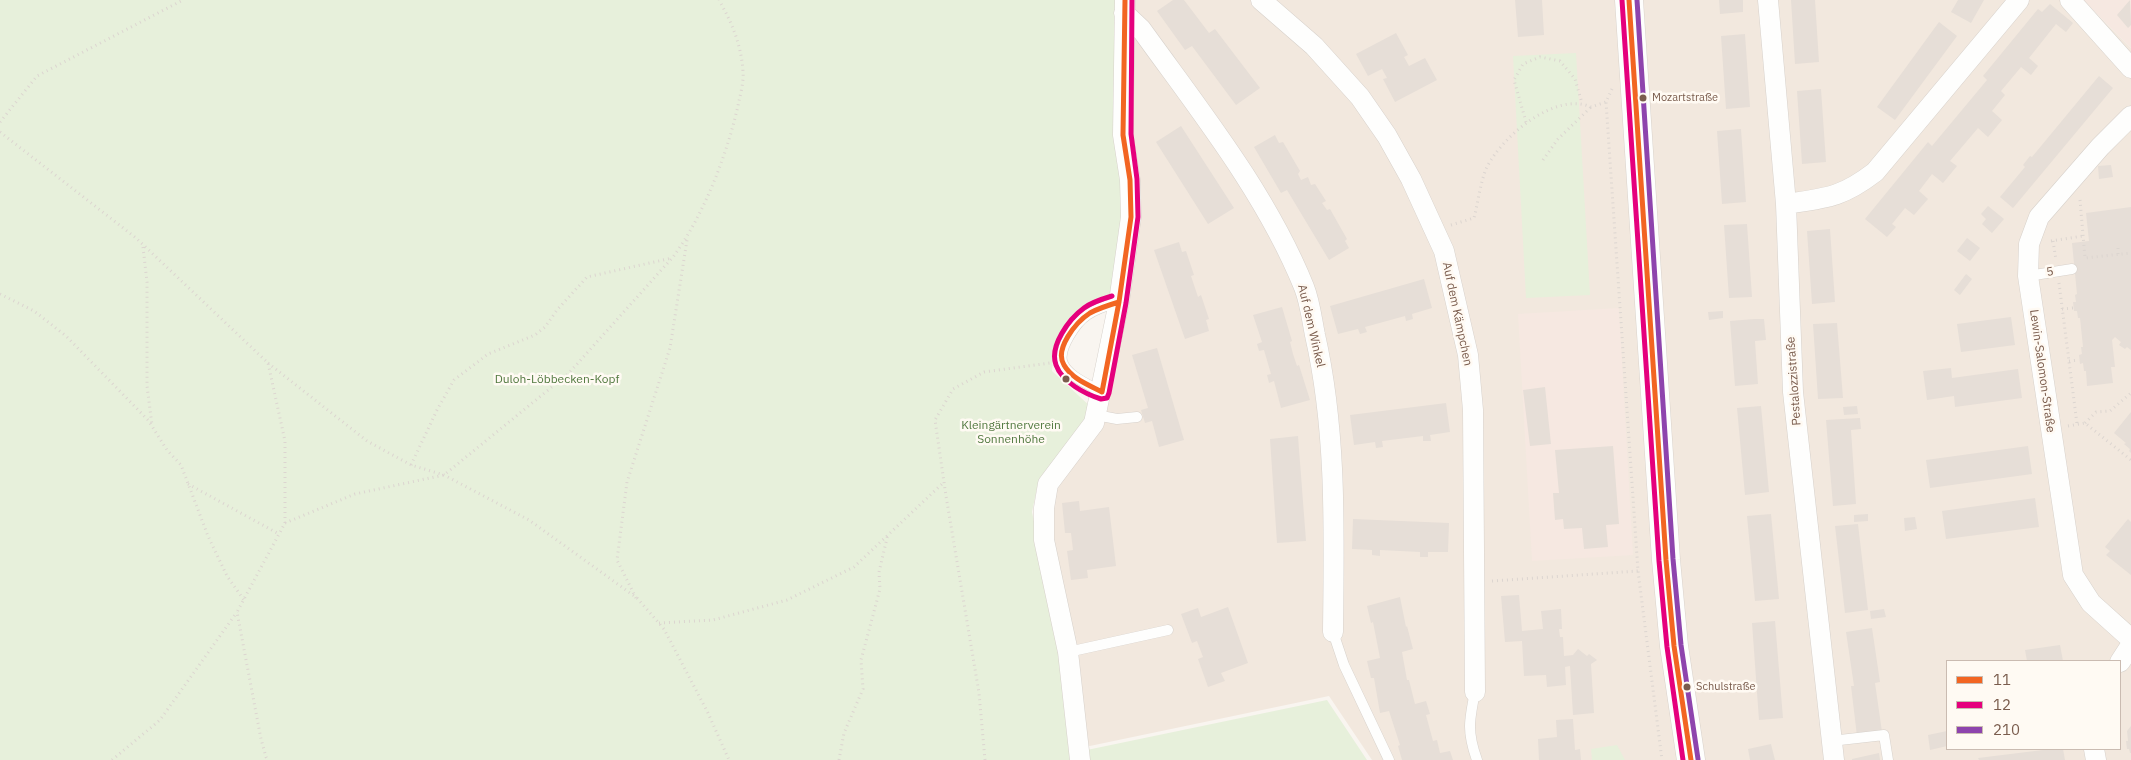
<!DOCTYPE html>
<meta charset="utf-8">
<style>
body{margin:0}
#map{position:relative;width:2131px;height:760px;overflow:hidden;background:#f9f5f0;font-family:"IBM Plex Sans",sans-serif}
canvas{display:block}
.legend{position:absolute;left:1946px;top:660px;width:175px;height:90px;box-sizing:border-box;background:#fffaf3;border:1px solid #cabbb1;margin:0;padding:6px 9px;list-style:none;font-size:15px;color:#7a5c4d}
.legend li{display:flex;align-items:center;gap:10px;height:25px}
.legend b{width:25px;border:1px solid #cabbb1}
</style>
<div id="map">
<canvas width="2131" height="760"></canvas>
<ul class="legend">
<li><b style="height:6px;background:#f26522"></b>11</li>
<li><b style="height:6px;background:#e5007d"></b>12</li>
<li><b style="height:6px;background:#8e44ad"></b>210</li>
</ul>
</div>
<script>
const ctx = document.querySelector('canvas').getContext('2d');
ctx.lineJoin = 'round';
function fillPath(path, color) {
  ctx.fillStyle = color;
  ctx.fill(path, 'evenodd');
}
function strokePath(path, color, width, dash) {
  ctx.strokeStyle = color;
  ctx.lineWidth = width;
  ctx.lineCap = dash ? 'butt' : 'round';
  ctx.setLineDash(dash || []);
  ctx.stroke(path);
}
function label(font, color, halo, rows, align = 'center') {
  ctx.font = font + ' "IBM Plex Sans",sans-serif';
  ctx.lineWidth = 5;
  ctx.setLineDash([]);
  ctx.textBaseline = 'middle';
  ctx.strokeStyle = halo;
  ctx.fillStyle = color;
  for (const [text, x, y, turn = 0] of rows) {
    ctx.save();
    ctx.translate(x, y);
    ctx.rotate((+turn || 0) * Math.PI / 180);
    ctx.textAlign = isNaN(turn) ? turn : align;
    if (halo) ctx.strokeText(text, 0, 0);
    ctx.fillText(text, 0, 0);
    ctx.restore();
  }
}
const residential = new Path2D(`
 M1126 0H2083L2131 48V760H1372L1329 696 1085 747 1047 539 1050 487 1097 426 1114 358ZM1947 661H2120V749H1947Z`);
const commercial = new Path2D(`
 M2083 0H2131V48Z
 M1619 308 1633 555 1532 561 1518 314Z`);
const green = new Path2D(`
 M0 0H1121L1128 218 1119 290 1083 309 1054 346 1052 371 1092 408 1037 488 1032 512 1082 751 1327 700 1367 760H0Z
 M1576 53 1590 295 1526 298 1513 56Z
 M1617 745 1625 760H1592L1591 749Z`);
const building = new Path2D(`
 M1173 0H1184L1209 33 1215 29 1260 88 1236 105 1192 46 1185 50 1157 11Z
 M1515 0H1542L1544 35 1518 37Z
 M1719 0H1743V12L1720 14Z
 M1791 0H1815L1819 62 1795 64Z
 M1958 0H1984L1971 23 1951 12Z
 M2130 0 2131 25 2128 28 2117 15Z
 M2050 4 2073 23 2066 32 2056 24 2029 58 2038 66 2031 75 2021 67 2001 91 2005 95 1992 111 2002 120 1988 137 1978 128 1950 161 1957 166 1943 183 1932 174 1919 191 1928 199 1914 215 1905 208 1892 224 1896 227 1887 237 1865 219 1928 142 1932 146 1987 80 1983 76 2038 9 2042 12Z
 M1939 22 1957 36 1895 120 1877 107Z
 M1396 33 1408 55 1404 57 1409 66 1425 58 1437 80 1395 102 1383 79 1387 78 1382 69 1368 76 1356 54Z
 M1745 34 1750 107 1726 109 1721 36Z
 M2099 76 2113 88 2013 208 2000 197 2025 167 2023 165 2030 156 2032 157Z
 M1821 89 1826 162 1802 164 1797 91Z
 M1181 126 1234 208 1208 224 1156 142Z
 M1741 129 1746 202 1722 204 1717 131Z
 M1275 135 1279 143 1283 142 1300 171 1298 174 1301 180 1308 177 1311 185 1315 184 1326 201 1322 203 1327 210 1330 209 1347 239 1345 241 1349 248 1329 260 1287 190 1281 193 1254 147Z
 M2111 165 2113 177 2099 179 2098 166Z
 M1988 206 2004 219 1992 233 1982 224 1986 219 1981 214Z
 M2131 207V350L2127 347 2125 349 2119 345 2121 342 2115 337 2112 340 2115 367H2111L2113 383 2087 386 2086 371H2084L2083 363 2080 364 2079 355 2082 354 2081 347H2083L2080 318H2078L2077 311H2074L2073 302H2076L2075 295 2077 294 2072 243 2089 241 2086 213Z
 M1747 224 1752 297 1729 298 1724 225Z
 M1830 229 1835 302 1812 304 1807 231Z
 M1967 238 1980 248 1970 261 1957 251Z
 M1179 242 1182 252 1186 251 1194 275 1191 276 1198 297 1201 295 1209 319 1206 320 1209 331 1185 339 1154 250Z
 M1966 274 1972 279 1960 295 1954 290Z
 M1424 279 1432 308 1412 314 1413 319 1406 321 1405 316 1365 327 1367 332 1360 334 1358 329 1338 334 1330 306Z
 M1282 307 1292 341 1290 342 1293 354 1297 366 1299 365 1310 400 1281 408 1274 381 1269 383 1267 375 1271 374 1264 350 1259 351 1257 344 1262 342 1253 315Z
 M1723 311V318L1709 320 1708 312Z
 M2011 317 2015 345 1961 352 1957 324Z
 M1754 319H1764L1766 340 1755 341 1758 384 1735 386 1730 321Z
 M1837 323 1843 398 1818 399 1813 324Z
 M1157 348 1184 440 1159 447 1152 421 1145 423 1141 410 1148 408 1132 355Z
 M1951 368 1952 378 2018 369 2022 398 1955 407 1954 396 1927 400 1923 371Z
 M1545 387 1551 444 1530 446 1523 390Z
 M1446 403 1450 432 1430 435 1431 441H1423V436L1382 441 1383 447 1376 448 1375 442 1354 445 1350 415Z
 M1761 406 1769 492 1745 495 1737 408Z
 M1857 406 1858 414 1844 415 1843 407Z
 M2131 412V453L2129 451 2130 449 2124 444 2126 443 2114 433Z
 M1860 418 1861 429 1851 430 1856 504 1833 506 1826 420Z
 M1298 436 1306 541 1277 543 1270 439Z
 M1613 446 1619 524 1606 525 1608 547 1584 549 1582 528 1564 529 1563 519 1555 520 1553 493H1559L1555 450Z
 M2028 446 2032 474 1930 488 1926 460Z
 M2035 498 2039 527 1946 539 1942 511Z
 M1079 501 1080 511 1109 507 1116 566 1087 570 1088 578 1071 580 1067 551 1073 550 1071 533H1065L1062 503Z
 M1771 514 1779 599 1755 601 1747 516Z
 M1868 514V521L1854 522V515Z
 M1915 517 1917 529 1905 531 1904 518Z
 M1353 519 1449 523 1448 552H1428V557H1420V552L1380 550V556L1372 555V550L1352 549Z
 M2128 519 2131 522V575L2106 555 2110 551 2105 547Z
 M1858 524 1868 610 1845 613 1835 526Z
 M1519 595 1522 631 1543 629 1541 611 1561 609 1562 629H1559L1560 637H1563L1564 656 1573 655 1578 649 1587 656 1589 654 1597 660 1591 664 1594 713 1573 715 1570 666 1565 667 1566 685 1547 687 1546 675 1524 676 1522 641 1505 642 1501 596Z
 M1400 597 1406 627 1407 626 1413 649 1402 652 1407 680H1409L1415 704 1426 701 1430 714 1426 715 1433 741 1437 740 1440 753 1450 751 1453 760H1402L1398 746 1400 745 1389 711 1380 713 1374 678H1371L1367 661 1380 658 1373 622 1371 623 1367 606Z
 M1228 607 1248 663 1221 673 1225 681 1208 687 1198 659 1203 657 1197 641 1192 643 1181 614 1198 608 1201 617Z
 M1884 609 1886 617 1871 619 1870 611Z
 M1775 621 1783 718 1759 720 1752 623Z
 M1872 628 1880 682 1875 683 1882 732 1857 736 1851 686H1854L1846 632Z
 M2060 645 2063 661H2027L2025 650Z
 M1573 719 1575 750 1580 749 1581 760H1539L1538 739 1557 737 1556 720Z
 M2131 726V753H2130L2129 749H2127L2126 741H2128L2127 731Z
 M1947 731V746L1930 750 1928 735Z
 M1771 744 1775 760H1750L1748 749Z
 M2051 749H2063L2065 760H1979L1978 758Z
 M1879 753 1880 760H1852V759Z`);
const path = new Path2D(`
 M1612 89 1606 102 1638 571 1662 760
 M0 122 37 76 183 0
 M1526 122 1514 80 1523 64 1540 57 1560 61 1575 79 1582 103
 M0 132 136 238 268 363 285 441V523L237 612 261 739 266 757 268 760
 M1543 160 1558 139 1591 107
 M2080 200 2085 258 2131 253
 M1451 225 1474 218C1478 203 1480 184 1486 169 1501 137 1555 91 1591 107L1606 102
 M2051 241 2083 236
 M2053 241 2056 260
 M143 247 147 282V386L152 425
 M2118 254V244
 M2059 283 2077 424
 M0 294 34 311 66 336 148 420 167 450 181 465 208 536 227 576 244 600
 M2062 309 2073 308
 M2069 361 2079 360
 M268 363 367 441 411 465 444 475 529 520 637 598 664 629 708 713 729 760
 M2085 423 2096 412 2110 411 2131 393
 M2068 426 2085 423 2131 460
 M411 465 437 410 454 380 488 354 535 335 545 327 557 310 587 277 672 258
 M188 484 279 534
 M285 523 355 494 444 475 569 373 673 257C704 215 728 153 739 101 741 92 744 80 743 71 741 44 732 23 719 0
 M1492 581 1638 571
 M636 598 617 560 627 482 670 348 687 240
 M659 623 713 620 787 600 854 567 943 483
 M112 760 160 720 237 612
 M839 760 844 733 863 689 861 660 880 589 879 572 888 534
 M985 760 979 693 946 496 935 420 953 389 984 372 1050 363`);
const lane = new Path2D(`
 M2028 276 2072 269
 M1102 392C1090 385 1066 376 1062 361 1059 348 1076 322 1087 315 1097 308 1108 305 1119 302
 M1096 415 1117 419 1137 417
 M1333 632 1344 665 1389 760
 M1068 652 1168 630
 M1475 692C1469 721 1467 732 1477 760
 M1831 741 1884 735 1888 760`);
const street = new Path2D(`
 M1261 0 1314 46 1360 97 1387 136 1411 179 1444 251 1468 355 1473 410 1475 692
 M1768 0 1786 204 1793 392 1834 760
 M2070 0 2131 68
 M1124 13 1141 29C1200 111 1266 193 1304 287 1310 302 1312 320 1315 335 1337 432 1334 533 1333 632
 M2131 116 2100 147 2039 217 2029 244 2028 276 2073 575 2091 603 2131 639
 M1786 204C1826 198 1841 198 1875 172L2019 0
 M2120 662 2131 645
 M2094 749 2096 760
 M1080 760 1068 652 1044 540V508L1048 484 1094 423 1119 302 1131 217 1130 180 1123 135 1125 0`);
const secondary = new Path2D(`
 M1629 0 1666 560 1674 646 1691 760`);
const bus1 = new Path2D(`
 M1629 0 1666 560 1674 646 1691 760
 M1119 302 1102 392C1089 385 1072 379 1064 365 1054 349 1076 322 1090 313 1099 308 1109 305 1119 302Z
 M1119 302 1131 217 1130 180 1123 135 1125 0`);
const bus2 = new Path2D(`
 M1622 0 1659 561 1667 647 1683 760
 M1112 296C1102 299 1092 302 1084 308 1069 319 1049 346 1056 365 1062 382 1085 394 1101 399L1107 398 1109 393 1126 303 1138 217 1137 179 1131 134 1132 0`);
const bus3 = new Path2D(`
 M1637 0 1673 559 1681 645 1698 759`);
const markers = [
 [1643,98,4.5,"#7a5c4d"],
 [1066,379,4.5,"#7a5c4d"],
 [1687,687,4.5,"#7a5c4d"]
];
const busNames = [
 ["Mozartstraße",1652,98],
 ["Schulstraße",1696,687]
];
const streetNames = [
 ["5",2050,272,-9],
 ["Auf dem Kämpchen",1457,314,78],
 ["Auf dem Winkel",1311,326,77],
 ["Lewin-Salomon-Straße",2042,371,82],
 ["Pestalozzistraße",1794,381,-94]
];
const parkNames = [
 ["Duloh-Löbbecken-Kopf",557,380],
 ["Kleingärtnerverein",1011,426],
 ["Sonnenhöhe",1011,440]
];
fillPath(residential, '#f2e8de');
fillPath(commercial, '#f6e8e1');
fillPath(green, '#e7f0db');
fillPath(building, '#e6ded7');
strokePath(lane, '#d7d1cb', 11);
strokePath(street, '#d7d1cb', 21);
strokePath(secondary, '#d9d2cb', 29);
strokePath(path, '#dcd5d0', 3, [1, 4]);
strokePath(lane, '#fefefd', 10);
strokePath(street, '#fefefd', 20);
strokePath(secondary, '#fefefd', 28);
strokePath(bus1, '#f26522', 5);
strokePath(bus2, '#e5007d', 5);
strokePath(bus3, '#8e44ad', 5);
for (const [x, y, r, color] of markers) {
  const dot = new Path2D();
  dot.arc(x, y, r, 0, 2 * Math.PI);
  ctx.fillStyle = color;
  ctx.fill(dot);
  strokePath(dot, '#fffaf3', 2);
}
label('11px', '#7a5c4d', '#fffaf3', busNames, 'left');
label('12px', '#7a5c4d', '#fffaf3', streetNames);
label('12px', '#537a41', '#fffaf3', parkNames);
</script>
